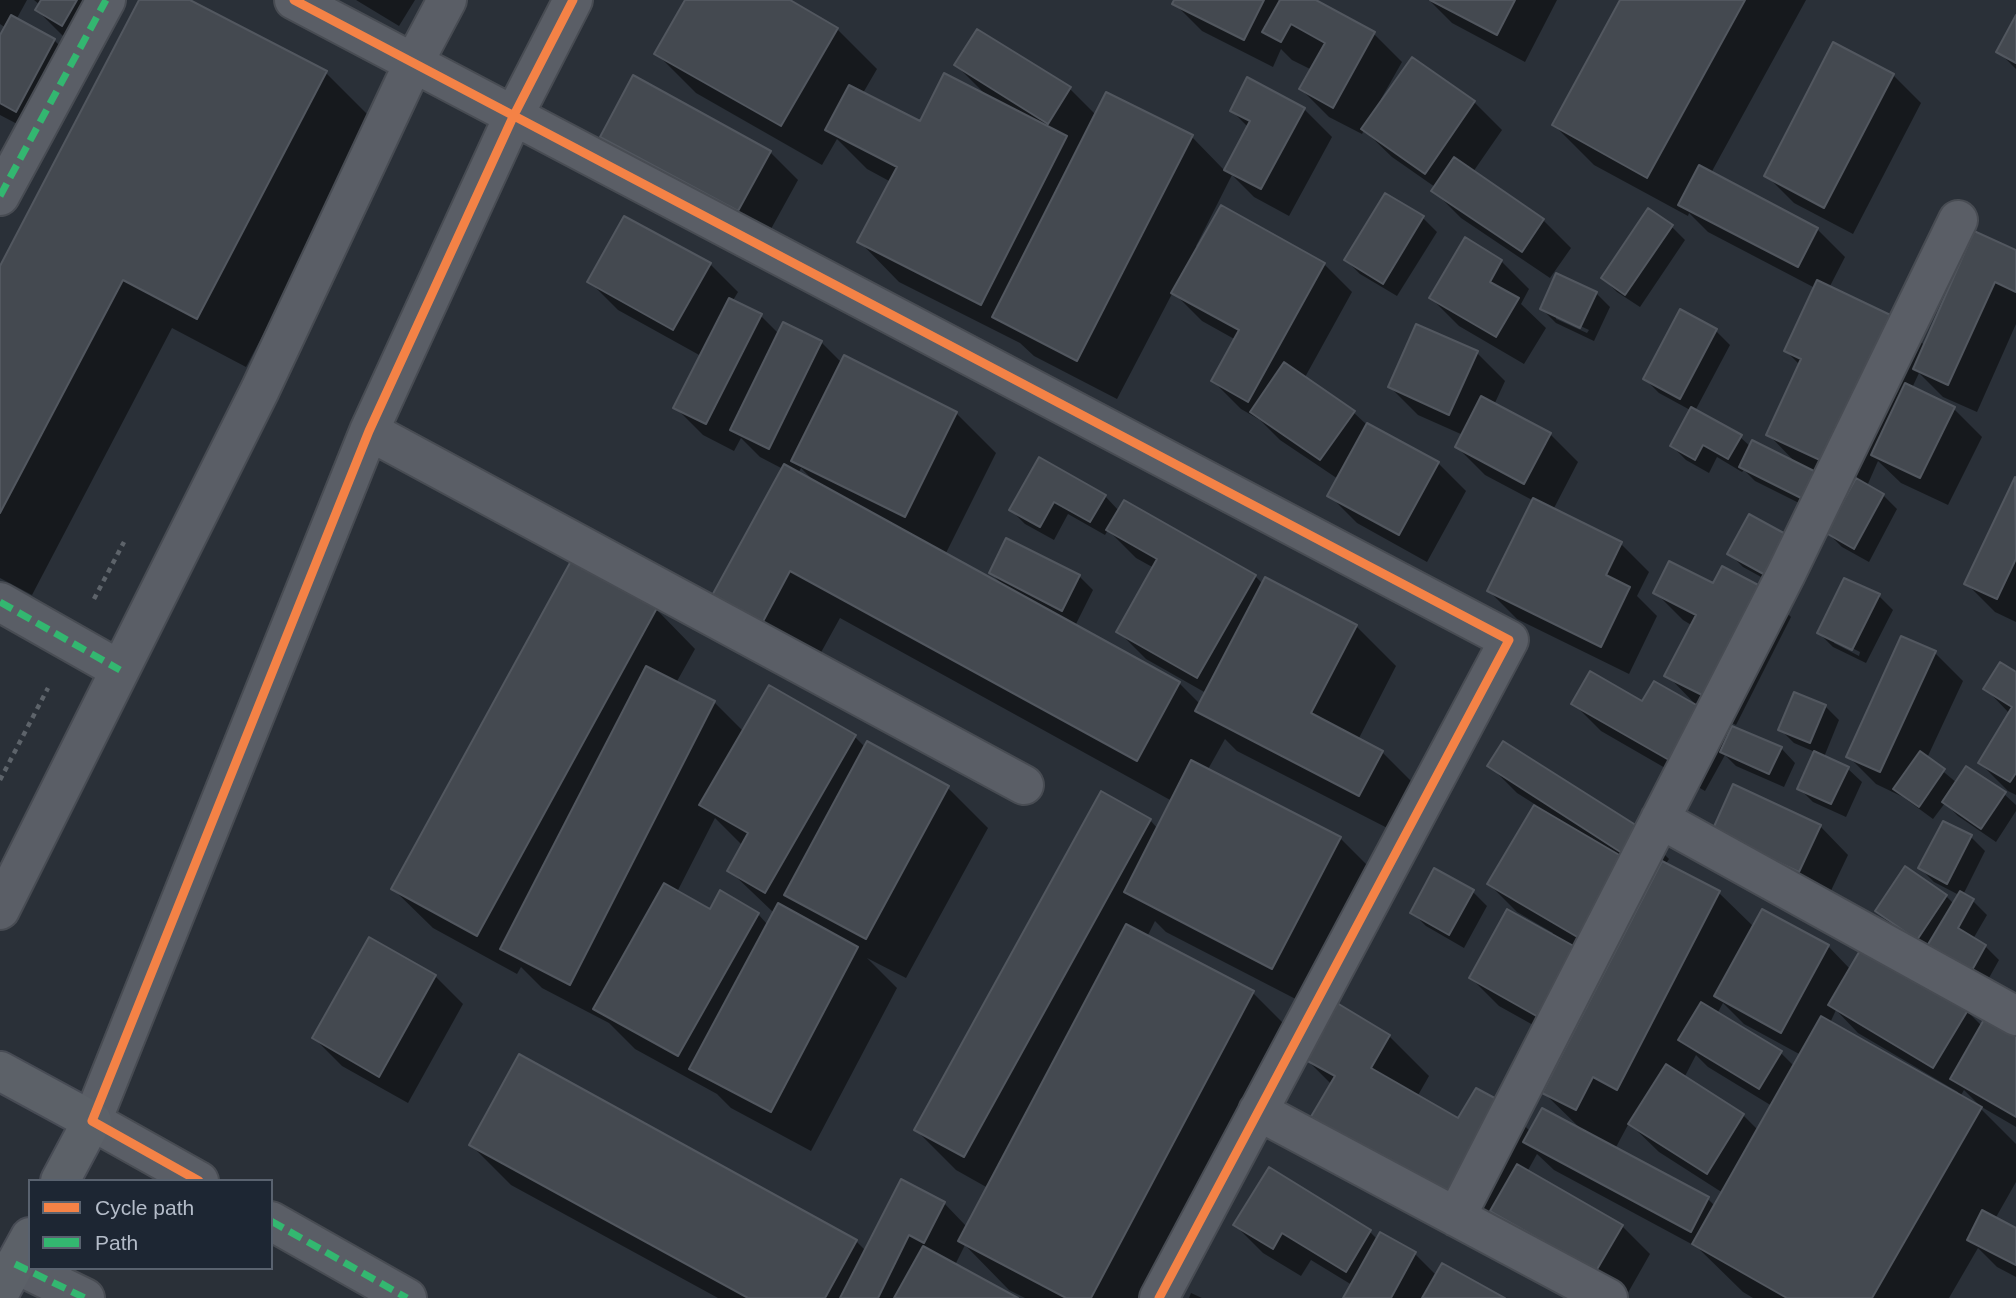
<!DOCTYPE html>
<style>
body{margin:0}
#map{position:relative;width:2016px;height:1298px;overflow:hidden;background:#2a3038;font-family:Arial,sans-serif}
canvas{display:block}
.legend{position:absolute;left:28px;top:1179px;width:245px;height:91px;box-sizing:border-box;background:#1d2633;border:2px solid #59626f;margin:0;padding:9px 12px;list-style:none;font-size:21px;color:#b4bcc9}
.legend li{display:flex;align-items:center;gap:14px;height:35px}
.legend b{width:35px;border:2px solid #59626f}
</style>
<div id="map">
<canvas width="2016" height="1298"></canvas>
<ul class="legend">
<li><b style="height:9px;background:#f48246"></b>Cycle path</li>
<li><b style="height:9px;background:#33b770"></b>Path</li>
</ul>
</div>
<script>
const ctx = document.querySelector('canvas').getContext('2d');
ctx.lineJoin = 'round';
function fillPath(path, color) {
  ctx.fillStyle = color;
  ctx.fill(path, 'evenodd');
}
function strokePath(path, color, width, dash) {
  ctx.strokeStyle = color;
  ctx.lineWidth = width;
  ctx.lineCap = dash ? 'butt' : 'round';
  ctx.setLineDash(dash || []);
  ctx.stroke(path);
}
const shadow = new Path2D(`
 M0 0H27L16 20 54 40 82 68 44 138 0 115V39L6 28 0 24Z
 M34 0H120L65 38 37 10 40 5Z
 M141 0H187L326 73 375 122 246 367 172 328 32 595 0 578V270Z
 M356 0H415L399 26Z
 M687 0H786L837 29 877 69 863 93 921 124 988 97 956 65 978 31 1070 89 1096 115 1192 137 1225 171 1248 127 1232 111 1304 109 1332 137 1289 216 1254 197 1232 175 1196 246 1324 264 1352 292 1304 379 1353 412 1366 424 1438 463 1466 491 1427 562 1357 523 1329 495 1338 479 1280 440 1260 420 1241 409 1213 381 1236 340 1202 321 1173 292 1117 399 1034 356 1020 343 899 282 860 242 891 182 867 169 837 139 822 165 696 93 656 53Z
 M1176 0H1278L1280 2 1282 0H1313L1374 34 1402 62 1381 99 1474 102 1502 130 1473 172 1543 220 1571 248 1550 278 1461 218 1433 190 1435 187 1392 157 1364 130 1362 134 1329 117 1301 89 1312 70 1292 60 1281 49 1273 67 1202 31 1174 3Z
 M1429 0H1557L1525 62 1452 23Z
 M1622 0H1806L1711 173 1817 229 1845 257 1829 288 1902 322 1925 346 2016 252V324L1977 412 1943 397 1919 373 1912 388 1954 409 1982 437 1948 505 1901 483 1878 461 1867 486 1883 495 1897 509 1869 562 1842 547 1828 533 1853 488 1818 473 1825 516 1755 481 1744 470 1742 472 1717 457 1709 473 1686 460 1672 446 1692 411 1659 393 1645 379 1716 331 1730 345 1695 411 1740 437 1751 447 1798 465 1768 434 1800 365 1786 351 1815 288 1708 232 1689 213 1688 216 1594 165 1554 125Z
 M2016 19V69L1998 51Z
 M1893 75 1921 103 1853 234 1794 203 1766 175Z
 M602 136 770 152 798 180 766 238 630 164Z
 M1386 195 1423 218 1437 232 1397 296 1360 274 1346 260Z
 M1671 226 1685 240 1640 307 1617 292 1603 278Z
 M1501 261 1529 289 1521 304 1546 328 1524 364 1459 326 1431 298Z
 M710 264 738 292 732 302 761 316 779 334 821 342 842 363 956 413 996 453 945 555 1003 585 991 573 1079 576 1093 590 1075 626 1179 683 1200 704 1206 693 1146 659 1118 631 1154 568 1136 558 1108 530 1105 535 1068 514 1054 540 1025 524 1011 510 1040 459 1105 496 1119 511 1255 576 1263 584 1356 626 1396 666 1358 740 1382 752 1422 792 1399 834 1237 751 1225 739 1207 771 1340 838 1380 878 1313 1008 1166 932 1155 921 1147 937 1253 993 1302 1042 1165 1298H1025L1009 1290 965 1245 955 1265 1015 1298H718L511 1185 471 1145 856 1241 866 1251 944 1203 967 1227 988 1188 956 1170 916 1130 1150 820 1158 829 1172 801 840 618 808 676 711 600 783 469 760 457 741 438 734 451 703 435 675 407 701 356 618 310 590 282ZM801 468 814 481 798 474Z
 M1596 293 1610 307 1594 341 1556 323 1542 309ZM1556 315 1589 330 1587 333 1556 319Z
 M1477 353 1505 381 1494 405 1550 434 1578 462 1553 510 1621 544 1649 572 1637 596 1657 616 1629 674 1517 619 1489 591 1534 501 1485 475 1457 447 1463 435 1418 415 1390 387Z
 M2016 480V622L1995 612 1967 584Z
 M1750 516 1783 589 1743 567 1729 553Z
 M1713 585 1763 589 1791 617 1736 725 1700 707 1729 736 1781 748 1795 763 1784 787 1736 766 1725 755 1705 791 1601 731 1573 703H1643L1698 707 1667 675 1693 626 1683 620 1655 592Z
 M1879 596 1893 610 1866 663 1833 647 1819 633ZM1834 639 1860 652 1859 656 1834 643Z
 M656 609 695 649 676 683 714 702 744 732 770 687 855 737 865 747 867 743 948 788 988 828 906 978 867 958 897 988 811 1151 731 1108 717 1094 635 1049 609 1023 542 988 521 967 517 974 433 928 393 889ZM715 818 743 846 729 870 774 913 768 925 758 914 711 911 677 892Z
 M1935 653 1963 681 1927 758 1957 783 2004 794 2016 805V811L1996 842 1958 816 1945 803 1933 819 1903 797 1876 784 1848 756Z
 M2016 674V795L2008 791 1980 763 2010 714 1986 689Z
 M1825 706 1839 720 1824 757 1847 768 1862 782 1846 817 1813 802 1799 788 1815 752 1794 743 1780 729Z
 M1489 765 1641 831 1669 859 1665 865 1719 893 1754 927 1828 946 1851 970 1967 1011 1982 1026 2016 1035V1127L1980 1106 1964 1090 1960 1097 1981 1109 2016 1144V1182L1995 1219 2016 1230V1277L1997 1267 1978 1248 1949 1298H1753L1743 1292 1697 1247 1554 1170 1537 1154 1527 1172 1622 1226 1650 1254 1625 1298 1520 1238 1500 1218 1487 1239 1306 1059 1338 1006 1389 1036 1429 1076 1417 1097 1458 1121 1503 1105 1531 1132 1582 1130 1544 1093 1569 1045 1499 1006 1471 978 1553 933 1517 912 1489 884 1536 805 1517 793ZM1637 870 1654 881 1651 887 1636 872ZM1575 946 1610 966 1604 977 1574 947ZM1723 1003 1744 1024 1801 1055 1795 1067 1781 1053 1717 1014ZM1836 1010 1858 1033 1958 1092 1956 1095 1830 1023ZM1696 1055 1708 1067 1772 1106 1758 1130 1743 1115 1684 1078ZM1629 1123 1659 1152 1723 1193 1715 1206 1708 1199 1615 1149Z
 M1820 826 1848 855 1827 899 1742 858Z
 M1971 837 1985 851 1963 895 1973 901 1987 915 1973 939 1985 946 1999 960 1985 985 1891 925 1877 911 1946 896 1954 904 1959 895 1934 882 1920 868Z
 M1435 871 1473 892 1487 906 1464 948 1426 926 1412 912Z
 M435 976 463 1004 408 1103 342 1066 314 1038Z
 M1269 1169 1370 1232 1378 1240 1381 1234 1415 1254 1437 1276 1501 1298H1345L1352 1285 1311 1260 1301 1276 1263 1253 1235 1225Z
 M1191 1293 1202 1298H1189Z`);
const building = new Path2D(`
 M41 0H77L62 26 35 10Z
 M139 0H190L327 71 197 319 123 280 0 513V266Z
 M685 0H790L838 28 781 126 654 54Z
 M1174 0H1264L1244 40 1172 4Z
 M1280 0H1316L1375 32 1333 108 1299 89 1325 43 1291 24 1281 42 1262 32Z
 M1430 0H1515L1497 35Z
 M1620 0H1745L1647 178 1552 125Z
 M11 15 55 39 16 112 0 103V35Z
 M2016 15V63L1996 52Z
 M977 29 1071 87 1048 124 954 65Z
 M1833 42 1894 74 1824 208 1764 176Z
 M1412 57 1475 101 1425 174 1361 129Z
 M944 73 1067 136 981 305 857 242 897 167 825 130 849 85 920 121Z
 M633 75 771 151 738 211 600 137Z
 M1247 77 1305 108 1261 189 1224 170 1250 121 1230 111Z
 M1106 92 1193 135 1077 361 992 317Z
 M1454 157 1544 219 1522 252 1431 191Z
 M1699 165 1818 228 1798 267 1678 205Z
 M1385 193 1424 216 1383 284 1344 260Z
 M1221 205 1325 263 1248 402 1211 381 1239 330 1171 293Z
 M1648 208 1673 225 1625 295 1601 278Z
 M624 216 711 263 673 330 587 282Z
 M1974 231 2016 250V292L1995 282 1948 385 1913 369Z
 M1465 237 1502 260 1490 282 1519 298 1496 337 1429 298Z
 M1556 273 1597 292 1580 328 1540 309Z
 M1817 280 1903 321 1835 467 1766 435 1801 359 1784 351Z
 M729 298 762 314 706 424 673 408Z
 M1680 309 1717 329 1680 399 1643 379Z
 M783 322 822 341 769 449 730 430Z
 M1416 324 1478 351 1449 415 1388 387Z
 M844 355 957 412 905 517 791 461Z
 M1284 362 1355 411 1320 460 1250 412Z
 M1905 383 1955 407 1920 478 1871 455Z
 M1481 396 1551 433 1524 484 1455 447Z
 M1691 407 1742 435 1728 459 1703 445 1695 460 1670 446Z
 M1367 423 1439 462 1399 535 1327 496Z
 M1752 440 1824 476 1811 503 1739 467Z
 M1039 457 1106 495 1090 522 1054 502 1040 527 1009 510Z
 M784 464 1180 682 1137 761 790 571 759 629 709 601Z
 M2015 477 2016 559 1997 599 1964 584Z
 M1856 478 1884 494 1854 549 1826 533Z
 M1533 498 1622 542 1606 575 1630 587 1601 647 1487 591Z
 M1124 500 1256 575 1197 678 1116 632 1157 559 1106 530Z
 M1749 514 1791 537 1769 577 1727 554Z
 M1006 538 1080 575 1062 611 989 573Z
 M571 561 657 608 477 936 391 889Z
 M1669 561 1713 583 1722 566 1764 588 1708 698 1664 676 1696 615 1653 593Z
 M1265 577 1357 625 1311 713 1383 751 1359 796 1195 711Z
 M1844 578 1880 594 1852 650 1817 633Z
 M1901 636 1936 651 1880 772 1846 757Z
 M2000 662 2016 672V773L2010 782 1978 763 2012 707 1983 689Z
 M646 666 715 701 570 985 500 949Z
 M1590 671 1642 701 1654 681 1707 711 1676 764 1571 704Z
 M769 685 856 735 765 893 727 871 748 833 699 805Z
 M1794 692 1826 705 1810 743 1778 730Z
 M1732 726 1782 747 1769 774 1720 752Z
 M867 741 949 786 866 939 784 895Z
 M1503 741 1642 829 1625 855 1487 766Z
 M1814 751 1849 767 1831 804 1797 789Z
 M1920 751 1945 769 1919 807 1893 789Z
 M1191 760 1341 837 1272 969 1124 892Z
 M1966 766 2006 792 1981 829 1942 802Z
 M1733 784 1821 825 1799 872 1712 831Z
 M1101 791 1151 819 964 1157 914 1130Z
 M1534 805 1626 859 1579 938 1487 884Z
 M1943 821 1972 835 1947 884 1918 868Z
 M1662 861 1720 891 1617 1090 1593 1077 1576 1110 1542 1093Z
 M1905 866 1947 895 1917 940 1875 911Z
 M1434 868 1474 890 1449 935 1410 913Z
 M664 883 710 909 720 890 759 913 678 1056 593 1009Z
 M1960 891 1974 899 1958 928 1986 945 1971 972 1927 946Z
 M778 903 858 947 771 1112 689 1069Z
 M1507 909 1579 949 1540 1018 1469 978Z
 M1762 909 1829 945 1781 1033 1714 996Z
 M1126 924 1254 991 1091 1298H1066L958 1241Z
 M369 937 436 975 379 1077 312 1038Z
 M1862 947 1968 1010 1933 1068 1828 1005Z
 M1701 1002 1782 1051 1759 1089 1678 1040Z
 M1337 1003 1390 1035 1371 1068 1458 1118 1476 1088 1504 1103 1447 1201 1309 1120 1335 1076 1304 1059Z
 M1821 1016 1982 1107 1872 1298H1787L1692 1244Z
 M1986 1016 2016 1033V1117L1950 1079Z
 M519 1054 857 1240 825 1298H748L469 1145Z
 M1666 1064 1744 1114 1707 1174 1628 1124Z
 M1542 1108 1709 1197 1691 1232 1523 1142Z
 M1517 1164 1623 1225 1596 1271 1490 1211Z
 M1269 1167 1371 1230 1346 1272 1282 1233 1273 1249 1233 1225Z
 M901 1179 945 1202 924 1243 909 1235 878 1298H840Z
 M1982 1210 2016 1228V1265L1967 1240Z
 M1380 1232 1416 1252 1391 1298H1343Z
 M923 1246 1018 1298H894Z
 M1442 1263 1505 1298H1422Z`);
const path = new Path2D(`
 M94 599 124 542
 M0 780 48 688`);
const street = new Path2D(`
 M294 0 1509 640 1159 1298
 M0 196 106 0
 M369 431 1024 785
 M0 602 120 670
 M1660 819 2016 1016
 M0 910 260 390 413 64 447 0
 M1258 1111 1608 1298
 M199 1181 92 1121 369 431 513 117 573 0
 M1456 1217 1786 574 1958 220
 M271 1221 407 1298
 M15 1264 85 1298`);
const primary = new Path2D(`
 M0 1071 92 1121 60 1181
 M0 1292 30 1237`);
const quiet = new Path2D(`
 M0 196 106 0
 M0 602 120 670
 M271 1221 407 1298
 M15 1264 85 1298`);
const cycleway = new Path2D(`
 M294 0 1509 640 1159 1298
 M199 1181 92 1121 369 431 513 117 573 0`);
fillPath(shadow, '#0007');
fillPath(building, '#444950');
strokePath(building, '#52575f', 2);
strokePath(street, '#484c53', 42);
strokePath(primary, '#484c55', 42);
strokePath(path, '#5d636a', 4.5, [5, 5]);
strokePath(street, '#5a5e66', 38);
strokePath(primary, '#5c6168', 38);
strokePath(quiet, '#33b770', 7, [14, 7]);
strokePath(cycleway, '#f48246', 9);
</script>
